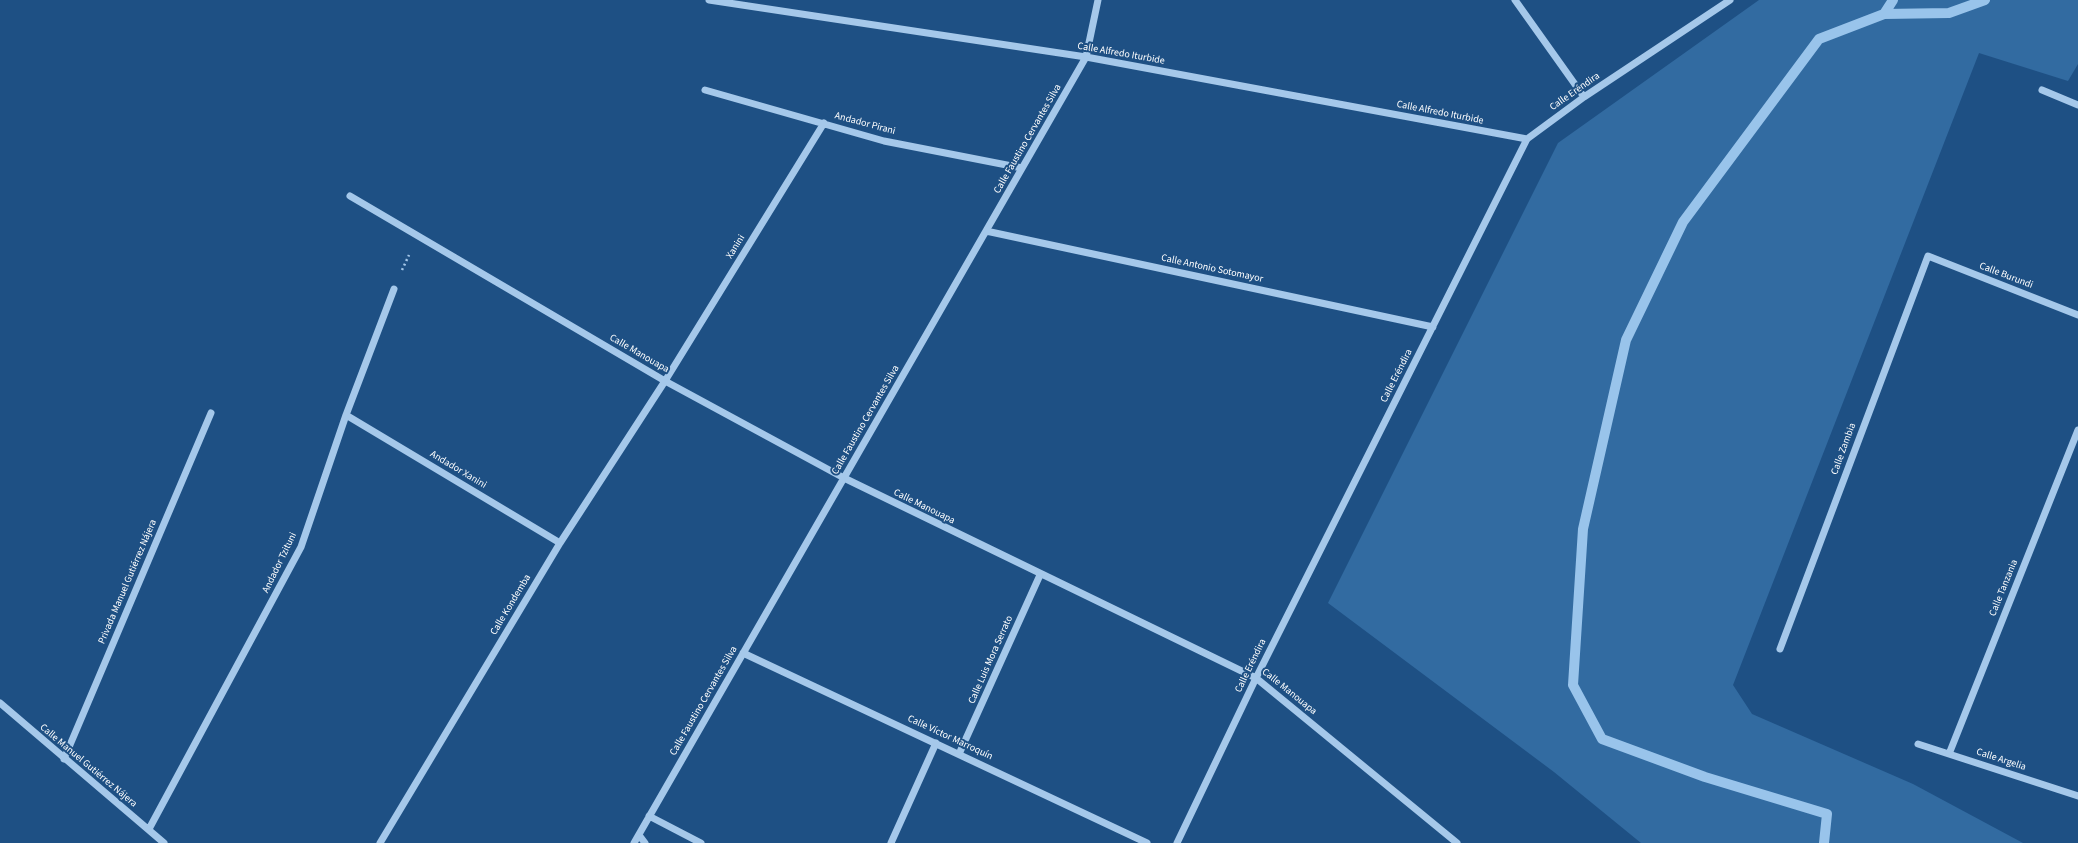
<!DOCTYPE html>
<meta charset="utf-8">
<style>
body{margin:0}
canvas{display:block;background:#1e5084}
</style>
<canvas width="2078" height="843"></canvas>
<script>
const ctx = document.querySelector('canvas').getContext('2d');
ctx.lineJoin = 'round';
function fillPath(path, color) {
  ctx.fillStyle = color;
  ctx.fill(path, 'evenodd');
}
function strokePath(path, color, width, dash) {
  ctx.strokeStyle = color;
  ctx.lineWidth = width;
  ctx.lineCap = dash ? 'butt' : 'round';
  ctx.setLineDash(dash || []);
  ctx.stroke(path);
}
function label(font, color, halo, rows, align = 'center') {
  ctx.font = font + ' "Source Sans 3",sans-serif';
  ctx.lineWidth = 4;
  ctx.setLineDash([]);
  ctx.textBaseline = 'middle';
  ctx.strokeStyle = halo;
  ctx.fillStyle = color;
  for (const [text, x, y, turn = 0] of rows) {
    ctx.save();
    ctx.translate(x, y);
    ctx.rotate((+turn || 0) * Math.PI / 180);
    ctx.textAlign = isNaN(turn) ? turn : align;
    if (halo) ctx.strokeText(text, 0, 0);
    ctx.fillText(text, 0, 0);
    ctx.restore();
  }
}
const green = new Path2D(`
 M1759 0H2078V64L2068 81 1979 53 1733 685 1752 714 1913 784 2023 843H1641L1554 772 1328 603 1558 143Z`);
const stream = new Path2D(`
 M1884 14 1893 0
 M1824 843 1827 814 1705 777 1602 739 1573 685 1583 529 1626 340 1683 222 1819 39 1884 14 1949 13 1985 0`);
const path = new Path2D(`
 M402 270 409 255`);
const minor = new Path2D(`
 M709 0 1086 57 1527 139
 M1515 0 1584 97
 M705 90 884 141 1022 168
 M2042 90 2078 105
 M350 196 665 381 844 478 1256 678 1457 843
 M986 231 1433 327
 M346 415 560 543
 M1780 649 1928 256 2078 315
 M743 653 1147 843
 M0 703 164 843
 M1918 744 2078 796
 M959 754 1040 575
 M1949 754 2078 430
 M64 759 211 413
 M649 816 701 843
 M149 829 301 547 346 415 394 289
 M639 835 645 843
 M380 843 560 543 665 381 824 123
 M634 843 1086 57 1098 0
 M891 843 936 743
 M1177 843 1256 678 1527 139 1584 97 1730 0`);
const streetNames = [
 ["Calle Alfredo Iturbide",1121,54,10],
 ["Calle Eréndira",1575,92,-35],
 ["Calle Alfredo Iturbide",1440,113,11],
 ["Andador Pirani",865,124,15],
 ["Calle Faustino Cervantes Silva",1028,139,-60],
 ["Xanini",736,247,-58],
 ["Calle Antonio Sotomayor",1212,269,12],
 ["Calle Burundi",2006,276,21],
 ["Calle Manouapa",639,354,30],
 ["Calle Eréndira",1397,376,-63],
 ["Calle Faustino Cervantes Silva",866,420,-60],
 ["Calle Zambia",1844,449,-70],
 ["Andador Xanini",458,470,31],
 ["Calle Manouapa",924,507,26],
 ["Andador Tzituni",280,563,-64],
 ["Privada Manuel Gutiérrez Nájera",128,582,-67],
 ["Calle Tanzania",2004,588,-68],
 ["Calle Kondemba",511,605,-59],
 ["Calle Luis Mora Serrato",991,660,-66],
 ["Calle Eréndira",1251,666,-64],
 ["Calle Manouapa",1289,692,39],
 ["Calle Faustino Cervantes Silva",704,701,-60],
 ["Calle Víctor Marroquín",950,738,25],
 ["Calle Argelia",2001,760,18],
 ["Calle Manuel Gutiérrez Nájera",88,766,40]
];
fillPath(green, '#326ba1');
strokePath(stream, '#99c4eb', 10);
strokePath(path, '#a5c8ea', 2.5, [2, 3]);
strokePath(minor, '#a5c8ea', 7);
label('10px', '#fff', '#1e5084', streetNames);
</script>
